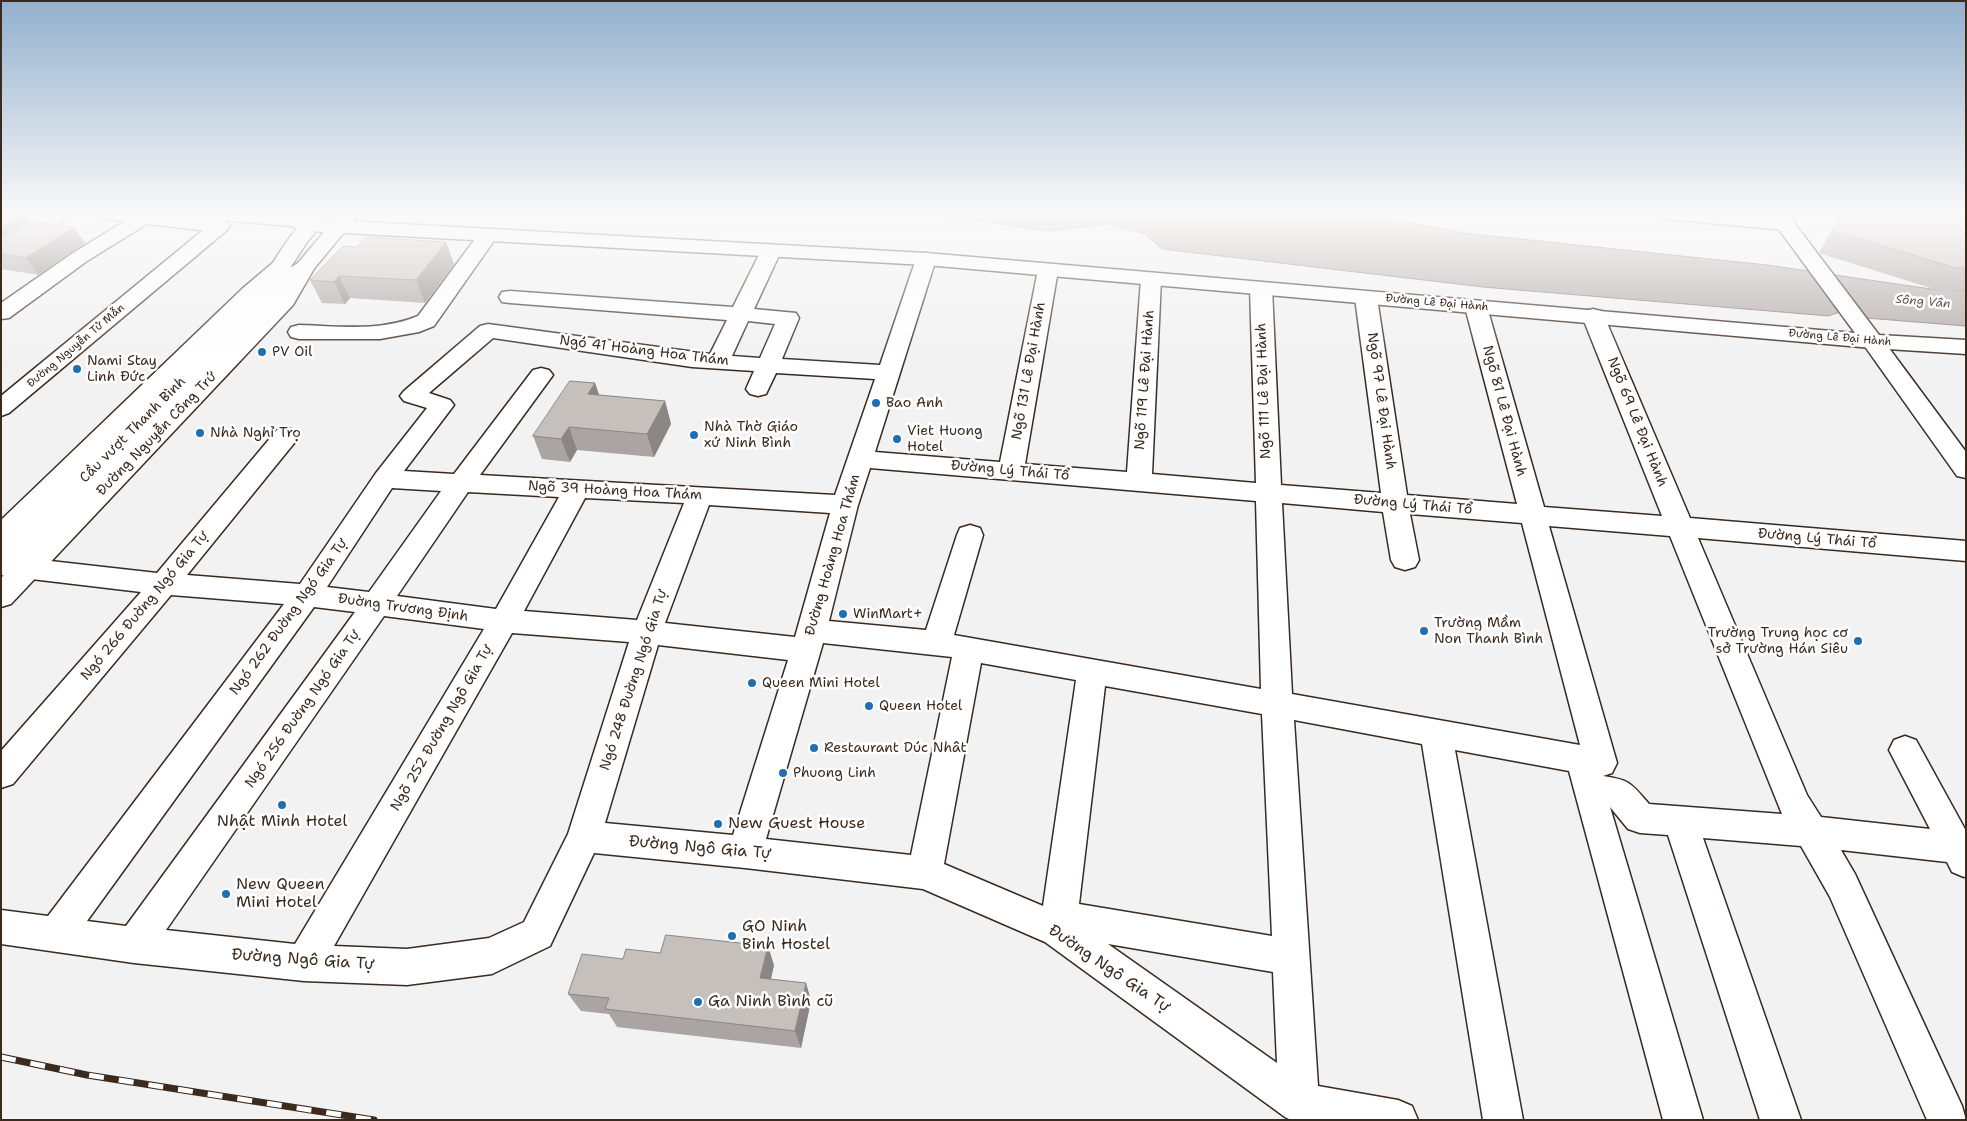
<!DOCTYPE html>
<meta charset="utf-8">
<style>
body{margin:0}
#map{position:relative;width:1967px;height:1121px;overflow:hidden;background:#f3f2f2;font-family:"Shantell Sans",sans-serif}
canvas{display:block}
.frame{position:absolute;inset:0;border:2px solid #3b2a1e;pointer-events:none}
</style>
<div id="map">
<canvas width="1967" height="1121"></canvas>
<div class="frame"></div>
</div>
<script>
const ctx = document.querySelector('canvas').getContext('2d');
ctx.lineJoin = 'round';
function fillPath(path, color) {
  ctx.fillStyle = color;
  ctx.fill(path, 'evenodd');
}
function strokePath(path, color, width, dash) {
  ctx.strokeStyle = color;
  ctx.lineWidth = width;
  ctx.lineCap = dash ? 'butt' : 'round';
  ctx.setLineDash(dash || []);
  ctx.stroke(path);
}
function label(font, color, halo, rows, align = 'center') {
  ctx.font = font + ' "Shantell Sans",sans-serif';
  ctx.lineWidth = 5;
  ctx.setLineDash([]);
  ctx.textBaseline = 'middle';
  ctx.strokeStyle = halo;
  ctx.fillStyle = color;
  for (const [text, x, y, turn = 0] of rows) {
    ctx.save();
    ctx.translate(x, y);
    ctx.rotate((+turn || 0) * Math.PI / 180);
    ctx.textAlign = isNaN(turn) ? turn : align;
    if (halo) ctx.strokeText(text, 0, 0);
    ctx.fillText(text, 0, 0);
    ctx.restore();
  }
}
const water = new Path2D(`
 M926 213H1357L1464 233 1767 265 1938 290H1966V326L1866 318C1853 312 1843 309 1829 316L1483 287 1162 249 1145 234 1109 224 1048 231Z`);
const minor = new Path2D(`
 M49 213H72L69 217 8 256 1 258V243Z
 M138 213H161L158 217 87 261 9 318 1 319V303L73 253Z
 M1655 213H1728L1773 217 1771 213H1791L1795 224 1792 228 1785 230 1665 219 1658 217Z
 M220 220 227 222 230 226 227 230 9 413 1 416V396L213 222Z
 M488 229 495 231 498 235 434 326 419 332 380 339H299L291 337 288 332 291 327 299 325C339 326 380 332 418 316L481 231Z
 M771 245 778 247 781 251 754 309 796 313 799 318 782 359 880 365 916 259 919 255 926 253 933 255 936 259 875 452 1000 462 1038 270 1041 266 1048 264 1055 266 1058 270 1025 464 1127 472 1141 279 1144 275 1151 273 1158 275 1161 279 1152 474 1256 483 1250 288 1254 284 1261 282 1268 284 1272 288 1281 485 1381 493 1355 298 1358 293 1366 292 1374 293 1377 298 1407 495 1517 504 1465 307 1468 302 1476 301 1484 302 1487 307 1544 507 1662 516 1582 316 1585 311 1593 309 1601 311 1604 316 1690 518 1966 541V561L1698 538 1807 795 1821 817 1930 829 1889 750 1894 740 1905 736 1916 740 1966 831V876L1964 877 1952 872 1947 862 1841 850 1855 874 1962 1106 1966 1120H1927L1830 897 1801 846 1703 838 1801 1120H1760L1668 835 1640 833 1628 829 1610 807 1703 1120H1663L1569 771 1455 750 1523 1120H1483L1422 744 1294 720 1318 1086 1398 1100 1412 1106 1418 1120H1291L1285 1117 1045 942 923 889 745 868 594 853 550 946 492 974 407 985 304 981 134 963 1 944V910L48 916 284 604 171 595 13 784 1 788V751L141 592 6 576 1 575V557L6 556 157 573 277 430 286 428 295 430 298 436 295 442 187 575 300 584 376 473 427 408 404 401 400 396 404 391 480 326 488 324 710 354 727 320 510 303 502 302 499 297 502 292 510 291 733 307 761 251 764 247ZM748 321 775 324 760 358 732 356ZM493 338 692 367 754 371 746 389 750 394 758 396 766 394 776 373 875 379 835 495 480 475 553 375 549 370 541 368 533 370 454 474 404 471 454 405 450 400 429 393ZM870 468 1256 501 1261 689 954 635 983 535 980 528 970 525 960 528 957 535 926 630 829 621 858 505ZM392 488 441 491 369 592 327 587ZM468 492 559 497 496 609 397 596ZM585 498 684 503 637 620 524 611ZM1282 503 1383 512 1391 560 1395 567 1405 570 1415 567 1419 560 1410 514 1522 523 1580 745 1292 694ZM709 505 830 513 795 637 665 623ZM1549 526 1670 536 1782 814 1649 804C1631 783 1630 780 1603 776L1612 773 1617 763ZM314 607 355 612 126 926 87 921ZM384 616 484 629 295 944 166 930ZM512 633 629 642 568 834 524 922 489 938 407 949 334 946ZM823 643 952 657 911 855 766 839ZM658 645 788 660 733 835 605 823ZM981 663 1076 680 1043 906 944 864ZM1105 686 1262 714 1272 936 1079 904ZM1108 944 1273 972 1277 1063Z
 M1872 334 1880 336 1966 452V478L1957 476 1861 341 1864 336Z`);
const major = new Path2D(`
 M97 213H156L188 217 185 213C226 213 272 207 311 219L926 253 1855 333 1775 224 1778 220 1785 218 1792 220 1879 335 1966 340V354L1872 348 926 265 309 231 291 226 217 220 223 222 226 226 223 230 216 232 107 219 100 217Z
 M282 259 289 261 292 265 289 269 256 297 11 543 1 546V520L242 289 275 261Z
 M305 261 312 263 315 267 293 305 11 604 1 607V578L277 296 298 263Z`);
const highway = new Path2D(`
 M310 213H331L307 242 290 268 298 263 340 213H360L312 271 272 303 11 570 1 573V546L260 291 258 288C273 262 289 235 310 213Z`);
const rail = new Path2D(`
 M1 1057 87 1075 374 1120`);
const wall = new Path2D(`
 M1 213H24L29 221 74 227 85 243 39 275 1 269Z
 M1841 213H1966V290L1940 291 1819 253Z
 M446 242 454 264 425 303 350 298 345 304 322 303 310 280Z
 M595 383 599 395 665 401 671 424 654 457 577 450 570 462 542 459 533 436Z
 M660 953 774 965 771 979 806 983 811 1001 801 1048 617 1027 609 1014 581 1011 568 994 623 959Z`);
const shadedWall = new Path2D(`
 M24 213 30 222 1 242V228Z
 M74 227 85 243 39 275 26 258Z
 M446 242 454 264 425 303 416 280Z
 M339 276 350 298 345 304 334 282Z
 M595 383 603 406 588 394Z
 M665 401 671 424 654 457 647 434Z
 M569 427 577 450 570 462 561 439Z
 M768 946 774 965 767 996 760 978Z
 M806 983 811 1001 801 1048 795 1031Z`);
const building = new Path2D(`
 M1 213H24L1 228Z
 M1843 213H1966V268H1956L1833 231Z
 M29 221 74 227 26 258 1 254V238Z
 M366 237 446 242 416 280 339 276 334 282 310 280 343 246 357 247Z
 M570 381 595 383 588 394 665 401 647 434 569 427 561 439 533 436Z
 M666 935 768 946 760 978 806 983 795 1031 605 1009 609 998 568 994 582 954 623 959 626 949 660 953Z`);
const markers = [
 [262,352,5,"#1f6fb2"],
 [77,369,5,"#1f6fb2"],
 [876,403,5,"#1f6fb2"],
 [200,433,5,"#1f6fb2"],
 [694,435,5,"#1f6fb2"],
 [897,439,5,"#1f6fb2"],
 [843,614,5,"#1f6fb2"],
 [1424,631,5,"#1f6fb2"],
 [1858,641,5,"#1f6fb2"],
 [752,683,5,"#1f6fb2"],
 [869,706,5,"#1f6fb2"],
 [814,748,5,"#1f6fb2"],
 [783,773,5,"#1f6fb2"],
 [282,805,5,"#1f6fb2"],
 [718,824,5,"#1f6fb2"],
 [226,894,5,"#1f6fb2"],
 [732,936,5,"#1f6fb2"],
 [698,1002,5,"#1f6fb2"]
];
const farStreetnames = [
 ["Đường Lê Đại Hành",1437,303,5],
 ["Đường Lê Đại Hành",1840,338,5],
 ["Đường Nguyễn Tử Mẫn",76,346,-40]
];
const farWaternames = [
 ["Sông Vân",1923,302,5]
];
const streetNames = [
 ["Ngó 41 Hoàng Hoa Thám",644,351,7],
 ["Ngõ 131 Lê Đại Hành",1029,371,-80],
 ["Ngõ 119 Lê Đại Hành",1145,380,-86],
 ["Ngõ 111 Lê Đại Hành",1264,391,-92],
 ["Ngõ 97 Lê Đại Hành",1381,401,82],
 ["Ngõ 81 Lê Đại Hành",1504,411,75],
 ["Ngõ 69 Lê Đại Hành",1637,422,68],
 ["Cầu vượt Thanh Bình",133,430,-45],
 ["Đường Nguyễn Công Trứ",157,434,-46],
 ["Đường Lý Thái Tổ",1010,471,5],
 ["Ngõ 39 Hoàng Hoa Thám",615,491,3],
 ["Đường Lý Thái Tổ",1413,505,5],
 ["Đường Lý Thái Tổ",1817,539,5],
 ["Đường Hoàng Hoa Thám",833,555,-74],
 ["Ngó 266 Đuờng Ngó Gia Tự",145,606,-50],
 ["Đuờng Trương Định",403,608,8],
 ["Ngó 262 Đuờng Ngó Gia Tự",289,617,-54],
 ["Ngó 248 Đuờng Ngó Gia Tự",634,680,-72],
 ["Ngó 256 Đuờng Ngó Gia Tự",303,709,-55],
 ["Ngõ 252 Đường Ngô Gia Tự",442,728,-60]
];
const poiNames = [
 ["PV Oil",272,352],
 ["Nami Stay",87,361],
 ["Linh Đức",87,377],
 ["Bao Anh",886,403],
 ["Nhà Thờ Giáo",704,427],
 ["xứ Ninh Bình",704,443],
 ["Viet Huong",907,431],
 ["Hotel",907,447],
 ["Nhà Nghỉ Trọ",210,433],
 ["WinMart+",853,614],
 ["Trường Mầm",1434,623],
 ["Non Thanh Bình",1434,639],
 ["Trường Trung học cơ",1848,633,"right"],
 ["sở Trường Hán Siêu",1848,649,"right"],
 ["Queen Mini Hotel",762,683],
 ["Queen Hotel",879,706],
 ["Restaurant Dúc Nhât",824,748],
 ["Phuong Linh",793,773]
];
const nearPoinames = [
 ["Nhật Minh Hotel",282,822,"center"],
 ["New Guest House",728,824],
 ["New Queen",236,885],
 ["Mini Hotel",236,903],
 ["GO Ninh",742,927],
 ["Binh Hostel",742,945],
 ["Ga Ninh Bình cũ",708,1002]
];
const nearStreetnames = [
 ["Đường Ngô Gia Tự",700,848,5],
 ["Đường Ngô Gia Tự",303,960,4],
 ["Đường Ngô Gia Tự",1109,969,34]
];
fillPath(water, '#b2aba7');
strokePath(water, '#827770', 1);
strokePath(minor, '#3b2a1e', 3);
strokePath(major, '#3b2a1e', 3);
strokePath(highway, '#3b2a1e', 3);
fillPath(minor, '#fff');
fillPath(major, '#fff');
fillPath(highway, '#fff');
strokePath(rail, '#3b2a1e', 7);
strokePath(rail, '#fff', 5, [15]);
fillPath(wall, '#aaa5a3');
fillPath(shadedWall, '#8b8684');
fillPath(building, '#c6c0bd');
strokePath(building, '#8b8684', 1);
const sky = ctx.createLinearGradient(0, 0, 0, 370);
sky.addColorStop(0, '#92b0ce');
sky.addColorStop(0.58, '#faf9f9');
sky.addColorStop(1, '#faf9f900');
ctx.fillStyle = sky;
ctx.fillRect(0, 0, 1967, 370);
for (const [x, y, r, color] of markers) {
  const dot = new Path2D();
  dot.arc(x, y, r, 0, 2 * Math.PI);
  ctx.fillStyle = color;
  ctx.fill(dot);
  strokePath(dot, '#fff', 2);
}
label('11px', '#3b2a1e', '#fff', farStreetnames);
label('italic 12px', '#65574e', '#fff', farWaternames);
label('14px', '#3b2a1e', '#fff', streetNames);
label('14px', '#3b2a1e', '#fff', poiNames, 'left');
label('16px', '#3b2a1e', '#fff', nearPoinames, 'left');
label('16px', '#3b2a1e', '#fff', nearStreetnames);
</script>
